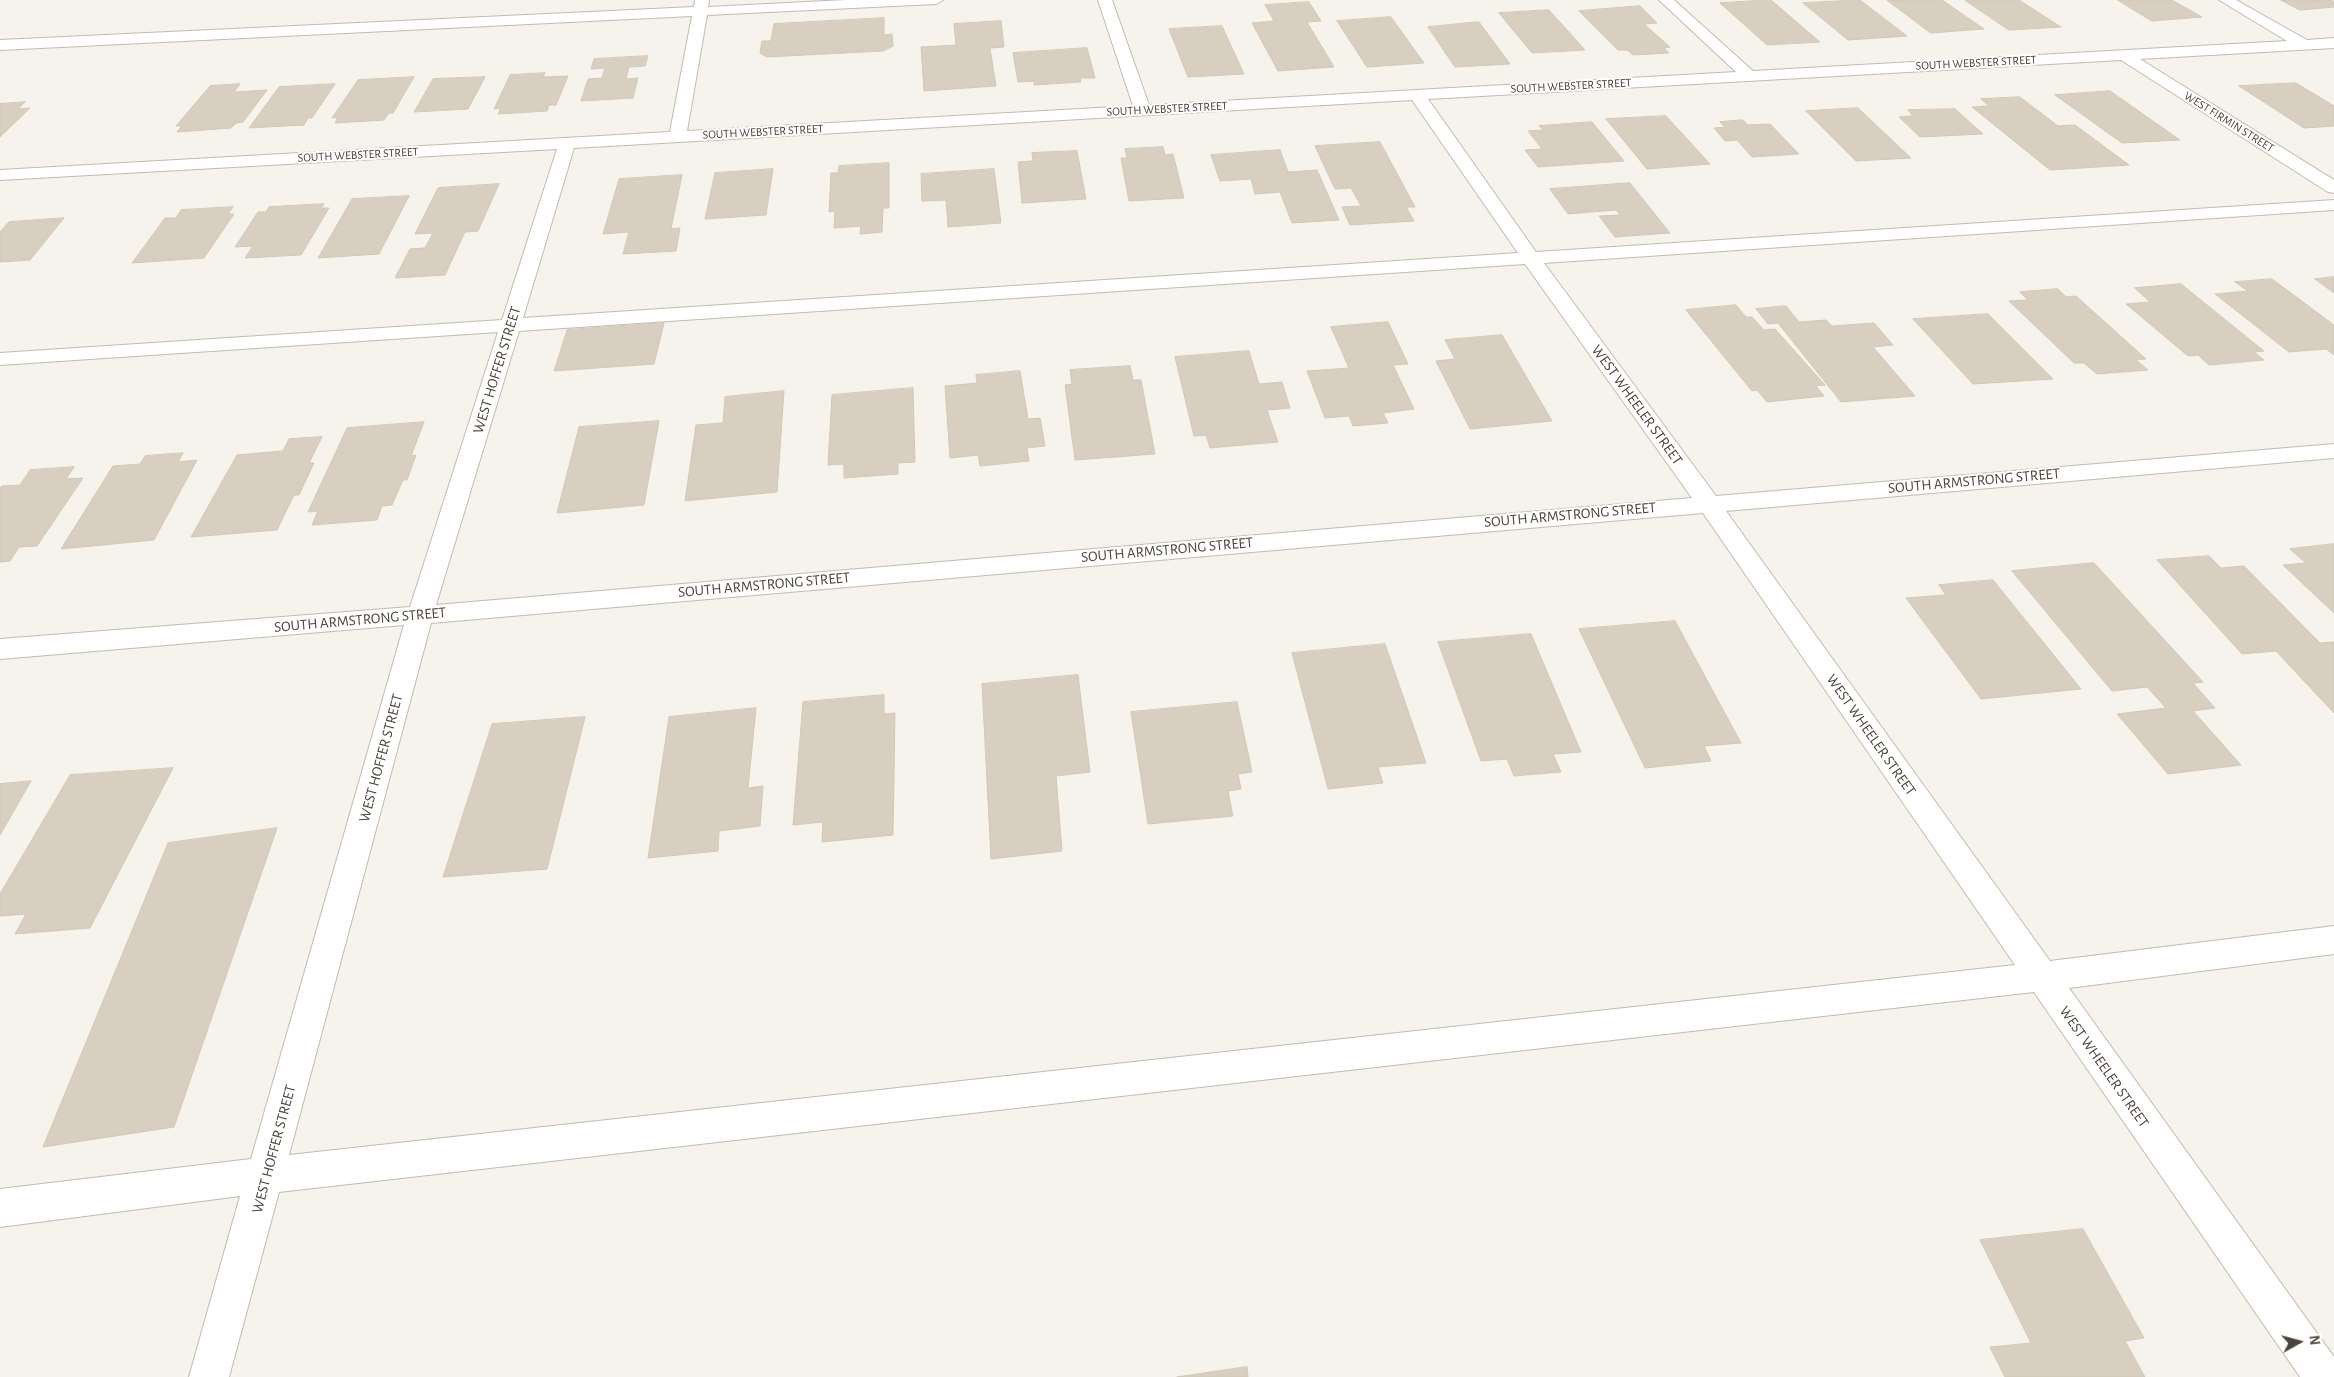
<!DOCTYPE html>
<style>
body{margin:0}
#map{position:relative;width:2334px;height:1377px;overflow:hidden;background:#f6f3ec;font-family:"Alegreya Sans",sans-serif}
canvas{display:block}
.north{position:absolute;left:2274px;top:1317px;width:50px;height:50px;-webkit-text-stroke:4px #fff;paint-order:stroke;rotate:83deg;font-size:14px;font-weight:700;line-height:20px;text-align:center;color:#4b4439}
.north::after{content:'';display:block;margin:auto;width:18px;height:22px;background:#4b4439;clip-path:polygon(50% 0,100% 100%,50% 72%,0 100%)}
</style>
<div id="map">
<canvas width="2334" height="1377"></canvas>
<div class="north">N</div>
</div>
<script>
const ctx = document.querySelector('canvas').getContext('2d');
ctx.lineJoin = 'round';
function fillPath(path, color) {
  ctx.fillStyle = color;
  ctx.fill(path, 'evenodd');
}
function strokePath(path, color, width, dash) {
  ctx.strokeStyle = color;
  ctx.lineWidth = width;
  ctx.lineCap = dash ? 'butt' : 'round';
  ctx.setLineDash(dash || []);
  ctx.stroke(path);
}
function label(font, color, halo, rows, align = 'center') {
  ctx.font = font + ' "Alegreya Sans",sans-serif';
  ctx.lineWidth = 4;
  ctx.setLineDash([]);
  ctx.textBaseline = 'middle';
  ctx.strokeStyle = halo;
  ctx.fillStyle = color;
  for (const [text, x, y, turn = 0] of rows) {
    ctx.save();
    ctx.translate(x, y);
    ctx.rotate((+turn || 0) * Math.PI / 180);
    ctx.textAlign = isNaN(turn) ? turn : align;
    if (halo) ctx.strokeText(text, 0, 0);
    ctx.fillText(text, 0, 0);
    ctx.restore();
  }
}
const building = new Path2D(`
 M1771 0 1820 42 1767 45 1720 3Z
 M1860 0 1907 36 1848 40 1803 3Z
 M1887 0H1942L1984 29 1931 33Z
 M1965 0H2019L2061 27 2009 30Z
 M2118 0H2172L2202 17 2152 21Z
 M2281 0H2331L2334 2V7L2300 10Z
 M1309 2 1321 21 1307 22 1334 67 1278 71 1252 23 1274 21 1265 5Z
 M1640 6 1657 23 1644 24 1670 47 1664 48 1669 53 1633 55 1627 50H1618L1579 11Z
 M1549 10 1585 50 1532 53 1499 13Z
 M1391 17 1424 63 1367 67 1337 21Z
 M884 18V35L892 34 893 46 883 51 767 57 760 53 762 41H771L774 24Z
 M1001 21 1004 47 990 48 996 86 924 91 921 47 956 45 954 24Z
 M1479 22 1510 64 1455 67 1428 27Z
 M1222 26 1244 74 1188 77 1169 29Z
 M1087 48 1095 78H1080L1081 82 1034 85V81L1018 82 1013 53Z
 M648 56 645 66 629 67 626 79 638 78 633 98 581 101 588 79 602 78 605 68 591 69 594 59Z
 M545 73 543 77 568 76 556 105H549L547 111 498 114 501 108 494 109 510 75Z
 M414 77 393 113H389L384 120 335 123 338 117 332 118 358 80Z
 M485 77 468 109 414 112 433 79Z
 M2296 83 2334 106V126L2304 128 2239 86Z
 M240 84 234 92 267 90 243 122 236 123 231 128 177 132 182 126H176L210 86Z
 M335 84 312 118H308L304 125 249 128 279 87Z
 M2110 91 2180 140 2122 143 2055 95Z
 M2020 97 2058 126 2075 125 2129 165 2050 170 1972 107 1989 106 1981 99Z
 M25 102 18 109 30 108 0 137V104Z
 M1858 108 1911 158 1856 161 1806 111Z
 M1955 109 1983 134 1920 137 1899 117 1913 116 1908 110Z
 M1666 116 1710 164 1647 169 1606 119Z
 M1743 120 1748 125 1770 124 1799 154 1752 157 1737 140 1725 141 1714 128 1725 127 1720 122Z
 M1592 122 1624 161 1538 167 1525 150 1542 149 1528 131 1543 130 1539 126Z
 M1380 142 1415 207H1406L1414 221 1350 225 1342 207 1361 206 1351 188 1335 189 1315 146Z
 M1163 147 1165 155 1173 154 1184 198 1129 201 1121 158H1127L1125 149Z
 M1280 150 1288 172 1317 170 1339 220 1292 223 1280 192 1255 194 1251 179 1220 181 1211 155Z
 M1077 151 1086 199 1022 203 1018 162 1033 161 1032 153Z
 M889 163V208H883L882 232 860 234 861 226 834 228 835 211 829 212 831 173H838L839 166Z
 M773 169 766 215 705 219 715 173Z
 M994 169 1001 223 948 227 946 200 922 201 921 174Z
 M682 175 671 229 680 228 676 251 623 254 629 232 603 234 619 179Z
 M1630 183 1670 233 1615 237 1599 216 1620 215 1616 210 1568 214 1550 189Z
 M499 184 478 231 465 232 445 275 395 278 410 249 425 248 433 233 415 234 438 188Z
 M409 196 379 254 318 258 352 199Z
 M324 204 321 208H329L301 255 245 258 253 246 235 247 258 212H266L269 207Z
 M233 207 228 214H234L204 258 132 263 165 218H176L181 210Z
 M64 218 30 260 0 262V232L9 222Z
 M2334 277V293L2315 279Z
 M2272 279 2334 325V355L2326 349 2289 352 2215 294 2248 291 2235 282Z
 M2181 284 2264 351 2254 352 2264 360 2209 365 2198 355 2188 356 2126 304 2150 302 2135 288Z
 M2058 289 2066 297 2076 296 2146 359 2136 360 2148 370 2097 374 2084 363H2074L2009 301 2028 300 2020 292Z
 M1736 305 1746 317H1752L1764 330 1775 329 1825 385 1816 386 1824 396 1767 402 1757 390 1752 391 1686 310Z
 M1786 306 1799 322 1826 320 1832 326 1874 323 1893 345 1873 347 1915 396 1841 402 1778 323 1768 324 1756 309Z
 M1988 314 2053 379 1973 384 1913 319Z
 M1388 322 1408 364 1393 365 1414 409 1383 413 1388 423 1353 426 1349 416 1325 418 1307 371 1349 368 1331 327Z
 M664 323 654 364 554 371 567 330Z
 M1502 335 1552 421 1470 429 1436 361 1455 359 1445 340Z
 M1249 351 1259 384 1282 382 1290 408 1267 410 1278 442 1210 448 1206 435 1194 436 1175 357Z
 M1130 366 1133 380H1141L1155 454 1075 460 1065 385 1072 384 1070 370Z
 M1020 371 1028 419 1040 418 1045 446 1027 448 1029 461 980 466 978 455 950 458 945 386 977 383 976 375Z
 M913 388 915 462 898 463V474L844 478V464L828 465 832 395Z
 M784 391 777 492 685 501 696 425 723 423 725 397Z
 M659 421 644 505 557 513 579 427Z
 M424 422 411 456 416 455 407 480H403L392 505 382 506 377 520 312 525 318 511 308 512 347 428Z
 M322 437 309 463H314L299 495H294L277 530 191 537 237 455 283 451 289 439Z
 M183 453 178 462 197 460 154 540 61 549 113 466 140 464 145 456Z
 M74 467 66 479 83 478 37 546 19 547 10 561 0 562V488L2 486 20 485 30 470Z
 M2334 544V613L2283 565 2306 563 2290 549Z
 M2209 556 2221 568 2244 566 2320 643 2334 642V713L2276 651 2242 654 2157 560Z
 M2094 563 2203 682 2193 683 2215 708 2193 711 2241 765 2168 774 2117 714 2166 708 2147 687 2112 691 2012 571Z
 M1993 580 2081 689 1981 699 1906 598 1946 595 1939 585Z
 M1675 621 1741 743 1704 746 1711 761 1645 768 1579 629Z
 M1531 634 1581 752 1553 754 1561 772 1514 776 1507 759 1481 761 1438 642Z
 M1385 644 1426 763 1378 767 1383 783 1328 789 1292 653Z
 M1078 675 1090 772 1056 776 1062 851 991 859 982 684Z
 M884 695V714L895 713 893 835 822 842 823 822 793 825 803 702Z
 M1237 702 1252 772 1238 774 1241 789 1228 791 1233 816 1148 824 1131 712Z
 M756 708 748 788 763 786 760 826 719 831 718 851 648 858 669 717Z
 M585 717 547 869 443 877 492 724Z
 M173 768 90 928 15 934 26 914 0 916V894L70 775Z
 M31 781 0 835V784Z
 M277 828 174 1127 43 1147 168 843Z
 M2083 1229 2144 1338 2125 1341 2145 1377H2005L1990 1347 2031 1343 1980 1240Z
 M1247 1367 1248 1377H1177Z`);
const minor = new Path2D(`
 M695 0H709L708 7 846 0H943L936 4 707 15 687 131 1133 106 1098 0H1112L1149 105 1736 72 1659 0H1674L1753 71 2287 41 2219 0H2236L2307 40 2334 38V48L2140 59 2334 180V193L2328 192 2121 60 1428 99 1536 252 2334 200V210L1544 263 1716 496 2334 444V458L1726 511 2050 961 2334 926V954L2069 988 2334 1357V1377H2300L2034 992 279 1192 229 1377H189L240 1196 0 1227V1189L251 1159 404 625 0 659V639L410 607 498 332 0 365V353L502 320 557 149 0 180V170L670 132 692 16 0 50V40L694 7ZM1412 100 1518 253 523 318 574 148ZM1525 264 1692 498 436 605 519 331ZM1703 513 2015 965 289 1155 431 623Z`);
const farStreetnames = [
 ["SOUTH WEBSTER STREET",1976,63,-3],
 ["SOUTH WEBSTER STREET",1571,86,-3],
 ["SOUTH WEBSTER STREET",1167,109,-3],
 ["WEST FIRMIN STREET",2229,122,32],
 ["SOUTH WEBSTER STREET",763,132,-3],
 ["SOUTH WEBSTER STREET",358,155,-3]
];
const streetNames = [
 ["WEST HOFFER STREET",497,370,-73],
 ["WEST WHEELER STREET",1637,405,54],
 ["SOUTH ARMSTRONG STREET",1974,481,-5],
 ["SOUTH ARMSTRONG STREET",1570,515,-5],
 ["SOUTH ARMSTRONG STREET",1167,550,-5],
 ["SOUTH ARMSTRONG STREET",764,585,-5],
 ["SOUTH ARMSTRONG STREET",360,620,-5],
 ["WEST WHEELER STREET",1871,735,55],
 ["WEST HOFFER STREET",381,758,-75],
 ["WEST WHEELER STREET",2104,1067,55],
 ["WEST HOFFER STREET",274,1149,-75]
];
fillPath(building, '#d8cfc1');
strokePath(building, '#d3c7b4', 1);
strokePath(minor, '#c2bbae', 2);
fillPath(minor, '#fff');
label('12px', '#4b4439', '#fff', farStreetnames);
label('15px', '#4b4439', '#fff', streetNames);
</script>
